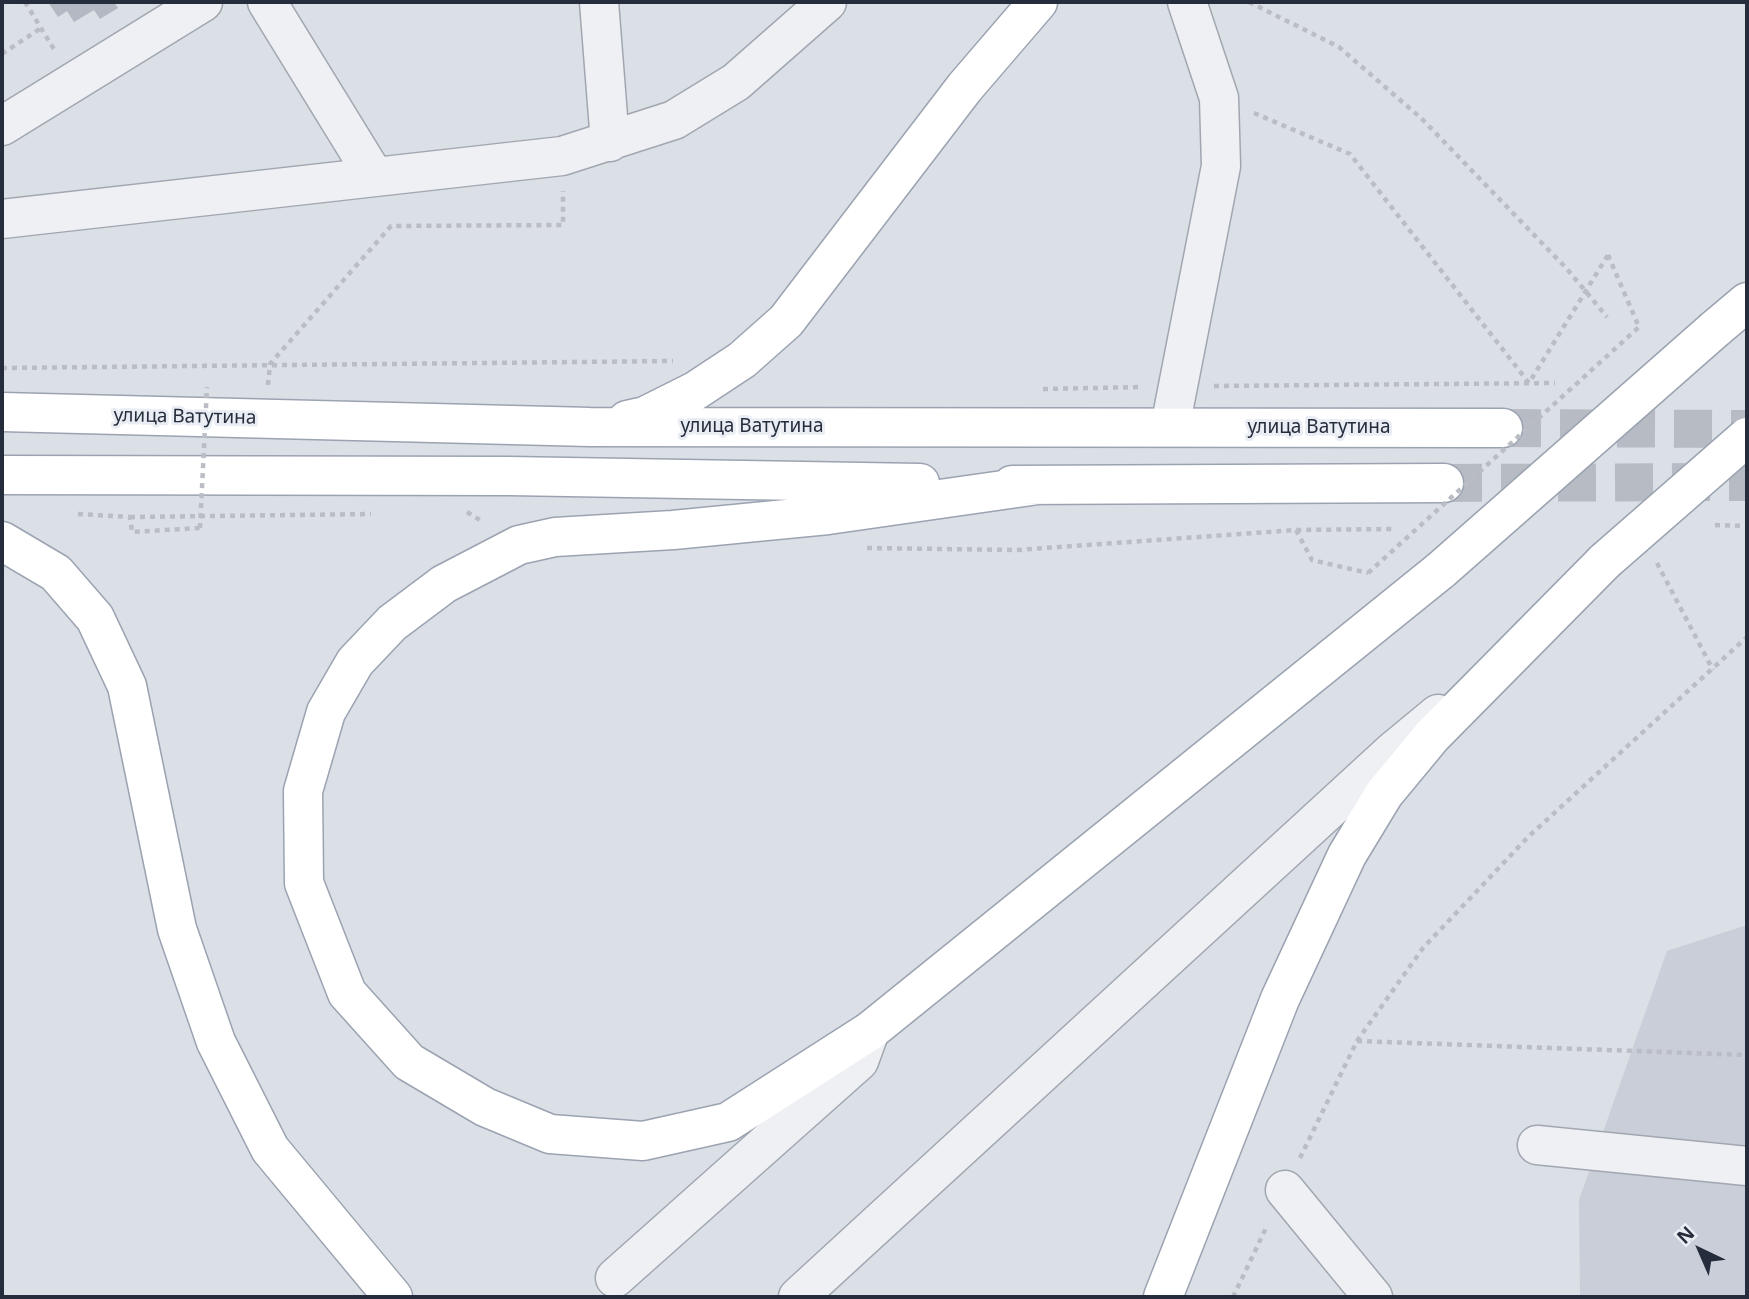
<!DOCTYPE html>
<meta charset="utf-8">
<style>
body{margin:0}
#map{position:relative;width:1749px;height:1299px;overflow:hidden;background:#dbdfe6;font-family:"Noto Sans",sans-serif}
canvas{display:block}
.frame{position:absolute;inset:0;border:4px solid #252d3c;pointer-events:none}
.north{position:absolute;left:1665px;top:1215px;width:70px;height:70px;-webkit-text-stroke:5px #eaeef4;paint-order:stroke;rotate:316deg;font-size:19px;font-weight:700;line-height:28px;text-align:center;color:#252d3c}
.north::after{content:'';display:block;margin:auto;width:24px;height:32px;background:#252d3c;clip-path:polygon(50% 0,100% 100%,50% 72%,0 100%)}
</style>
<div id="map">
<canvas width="1749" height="1299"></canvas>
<div class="frame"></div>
<div class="north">N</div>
</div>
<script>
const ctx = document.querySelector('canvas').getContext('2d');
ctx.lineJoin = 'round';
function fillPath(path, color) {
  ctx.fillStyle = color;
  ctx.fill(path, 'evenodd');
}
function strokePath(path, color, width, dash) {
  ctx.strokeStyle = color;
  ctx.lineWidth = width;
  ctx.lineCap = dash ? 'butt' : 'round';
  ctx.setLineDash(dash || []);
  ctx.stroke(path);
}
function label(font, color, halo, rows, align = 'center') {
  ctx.font = font + ' "Noto Sans",sans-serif';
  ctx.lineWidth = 6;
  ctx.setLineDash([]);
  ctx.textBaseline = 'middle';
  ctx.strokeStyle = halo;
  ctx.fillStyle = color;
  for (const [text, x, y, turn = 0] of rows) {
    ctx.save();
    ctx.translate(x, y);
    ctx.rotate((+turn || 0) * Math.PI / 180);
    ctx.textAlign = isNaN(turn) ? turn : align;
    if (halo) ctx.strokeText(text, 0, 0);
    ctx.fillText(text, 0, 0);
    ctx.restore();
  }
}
const built = new Path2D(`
 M1747 925V1297H1580L1579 1200 1667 951Z`);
const building = new Path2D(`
 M48 2H114L118 8 100 19 94 10 74 22 67 11 58 17Z`);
const majorTunnel = new Path2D(`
 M1503 428 1747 429
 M1444 483 1747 482`);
const path = new Path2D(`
 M25 2 55 51
 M1249 2 1339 47 1422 119 1567 269 1607 317
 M2 54 41 28
 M1254 113 1350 154 1529 383 1608 255
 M1608 255 1639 327
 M2 368 673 361
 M268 385 270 364 391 226 563 225V191
 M1214 386 1555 383
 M1043 389 1143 387
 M467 512 483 522
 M78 514 130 517 132 532 200 528
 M130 517 371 514
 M1715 525 1747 526
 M1296 530 1312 560 1368 573
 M867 548 1017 550 1296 530 1395 529
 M1657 563 1713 670
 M1357 1041 1747 1055
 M1300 1158 1357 1041 1423 948 1528 837 1747 637
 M1233 1297 1267 1226`);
const minor = new Path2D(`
 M267 2 374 176
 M599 2 610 142
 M2 126 203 2
 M2 219 562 156 674 120 736 82 827 2
 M1170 427 1221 166 1219 98 1187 2
 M1537 1145 1747 1166
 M1285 1190 1373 1297
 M615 1278 859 1061 870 1031
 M798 1297 1392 752 1438 714`);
const major = new Path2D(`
 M1715 329 1747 302
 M2 412 590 427 1503 428
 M627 420 645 416 695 391 742 360 786 321 965 87 1038 2
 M2 475 509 476 920 483
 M1012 485 1444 483
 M1038 485 828 515 673 530 555 537 519 545 444 584 392 623 355 662 326 712 303 791 304 883 347 993 409 1062 485 1107 550 1134 643 1141 728 1122 870 1031 1441 570
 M2 541 56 573 95 618 127 686 177 929 216 1042 270 1149 393 1297
 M1163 1297 1280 999 1347 855 1384 794 1432 736 1605 561`);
const pathBridge = new Path2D(`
 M200 528 207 387
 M1368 573 1639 327`);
const majorBridge = new Path2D(`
 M1605 561 1747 437
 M1441 570 1715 329`);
const streetNames = [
 ["улица Ватутина",185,417,1],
 ["улица Ватутина",752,427],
 ["улица Ватутина",1319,428]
];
fillPath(built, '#c9ced8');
fillPath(building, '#b3b8c3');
strokePath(majorTunnel, '#b7bbc4', 38, [38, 19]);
strokePath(minor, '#a1a6b0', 41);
strokePath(major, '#9ba3b1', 41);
strokePath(path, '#babdc4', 4.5, [5, 5]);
strokePath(minor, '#eef0f4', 38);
strokePath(major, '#fff', 38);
strokePath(majorBridge, '#9ba3b1', 41, []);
strokePath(pathBridge, '#babdc4', 4.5, [5, 5]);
strokePath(majorBridge, '#fff', 38);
label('19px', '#252d3c', '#eaeef4', streetNames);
</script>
